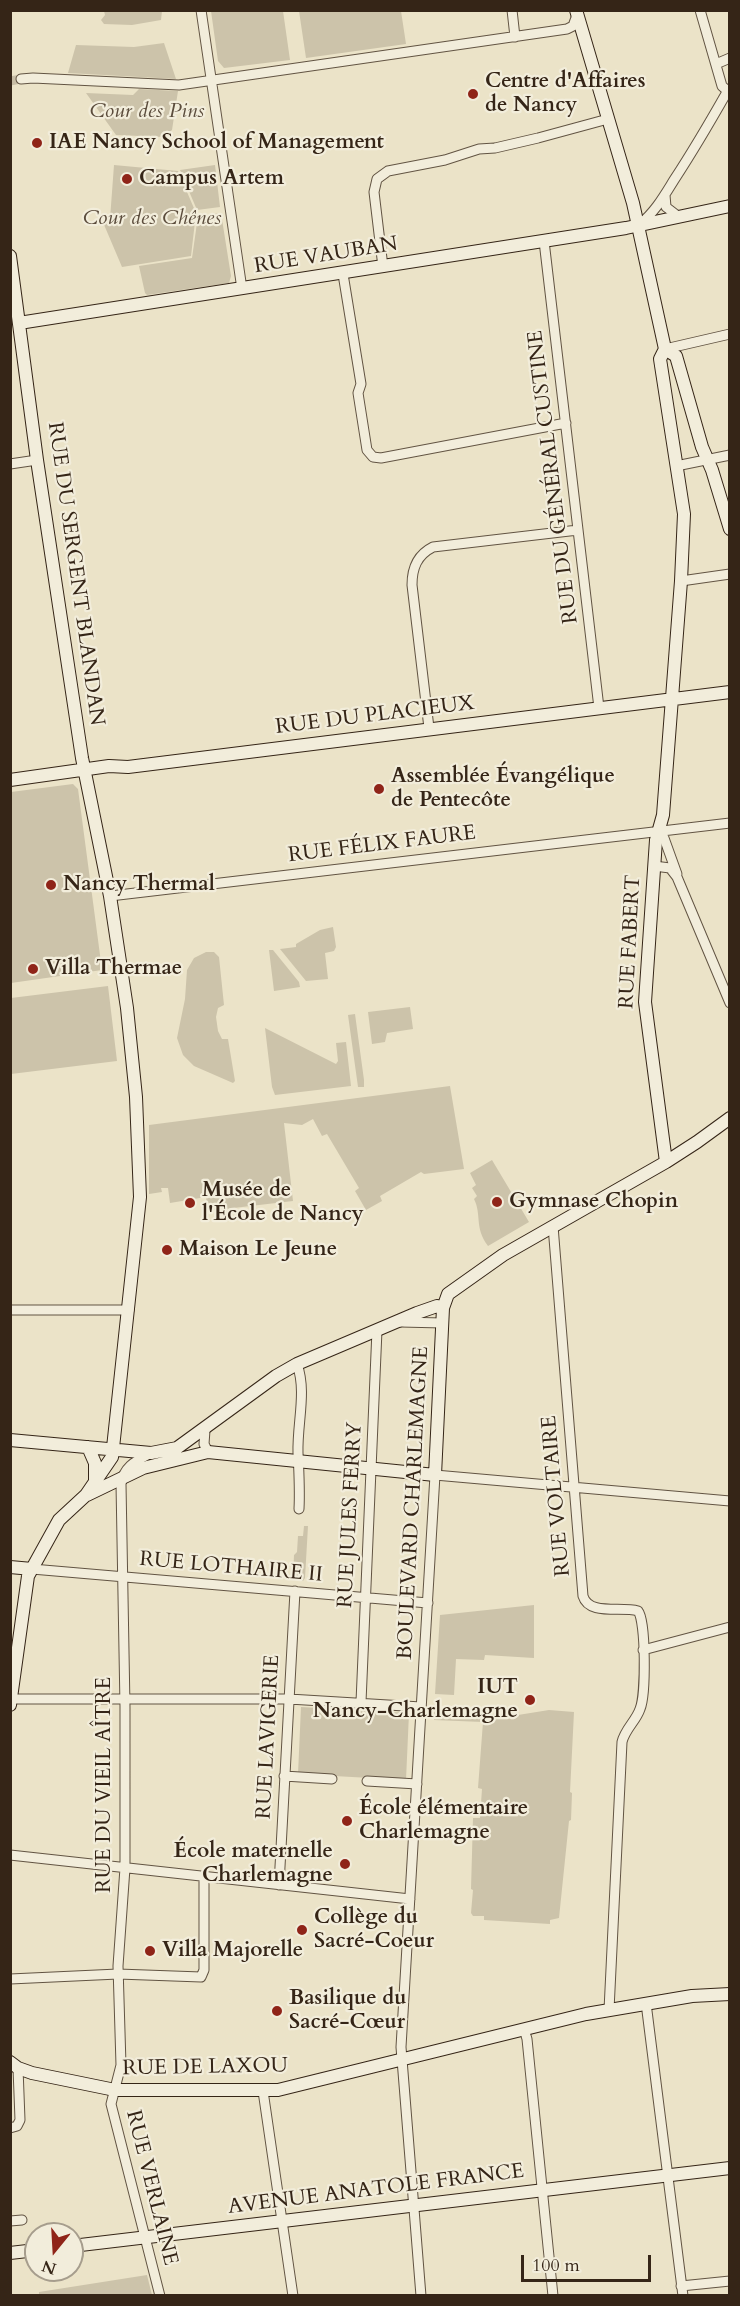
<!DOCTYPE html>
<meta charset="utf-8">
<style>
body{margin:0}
#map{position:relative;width:740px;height:2306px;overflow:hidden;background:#ebe3c8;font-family:Cardo,serif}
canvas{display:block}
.frame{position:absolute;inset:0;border:12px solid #352517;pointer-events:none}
.north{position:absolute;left:24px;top:2222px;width:60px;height:60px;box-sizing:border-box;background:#f2eddb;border:2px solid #a69d8d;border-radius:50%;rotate:198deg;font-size:16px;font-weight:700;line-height:24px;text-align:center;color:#352517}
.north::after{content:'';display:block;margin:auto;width:21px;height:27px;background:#8f2418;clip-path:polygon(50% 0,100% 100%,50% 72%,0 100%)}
.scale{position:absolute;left:521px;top:2255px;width:130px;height:27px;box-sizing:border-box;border:3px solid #352517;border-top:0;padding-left:8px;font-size:18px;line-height:21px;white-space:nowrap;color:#352517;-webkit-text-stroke:4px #f2eddb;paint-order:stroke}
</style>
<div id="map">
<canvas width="740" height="2306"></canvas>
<div class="frame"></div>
<div class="north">N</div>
<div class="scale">100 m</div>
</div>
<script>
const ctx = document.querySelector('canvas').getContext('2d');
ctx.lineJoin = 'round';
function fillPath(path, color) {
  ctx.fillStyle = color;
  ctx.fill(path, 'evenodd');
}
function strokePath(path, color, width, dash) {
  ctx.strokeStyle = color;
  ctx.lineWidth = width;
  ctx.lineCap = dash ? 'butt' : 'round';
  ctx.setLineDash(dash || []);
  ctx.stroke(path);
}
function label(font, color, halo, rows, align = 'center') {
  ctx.font = font + ' Cardo,serif';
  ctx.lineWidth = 4.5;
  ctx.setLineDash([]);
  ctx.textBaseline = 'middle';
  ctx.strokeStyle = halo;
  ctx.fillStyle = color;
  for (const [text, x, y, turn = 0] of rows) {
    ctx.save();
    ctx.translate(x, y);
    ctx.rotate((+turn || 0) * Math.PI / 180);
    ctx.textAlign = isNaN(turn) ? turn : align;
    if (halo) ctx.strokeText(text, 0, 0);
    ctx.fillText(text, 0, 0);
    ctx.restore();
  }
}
const green = new Path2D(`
 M104 11V10L162 11 161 20 132 25 104 24 101 20 105 15Z
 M211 11H283L290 60 224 68 218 61Z
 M299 11H401L406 44 306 58Z
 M164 43 176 79 68 73 76 45 134 47Z
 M139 89 178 91 172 130 164 137 116 135 86 93 133 95Z
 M114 165 178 171 196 213 191 256 122 267 102 220 110 219Z
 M215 165 220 207 197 210 180 170Z
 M221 213 231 276 229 283 147 295 145 293 139 266 192 258 198 216Z
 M73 784 78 789 102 970 11 983V792Z
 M333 927 336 947 334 951 325 953 328 979 306 981 280 949 296 947V944L320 930Z
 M269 950H273L299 982 300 987 274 991Z
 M206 952H214L219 957 224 1005 218 1008 216 1017 218 1031 222 1039H228L235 1081 233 1083 194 1066 183 1055 177 1038 185 999 187 970 194 958Z
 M108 986 117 1061 11 1074V998Z
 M410 1007 413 1029 387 1033 385 1042 372 1044 368 1012Z
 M355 1014 364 1080V1087H358L348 1015Z
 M265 1028 336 1064 338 1061 336 1043 346 1042 351 1086 275 1095 272 1087Z
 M450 1086 464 1169 424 1174 421 1172 380 1196 382 1201 366 1210 355 1191 359 1188 327 1134 322 1136 313 1119 302 1125 284 1123 293 1201 208 1211 207 1209H203L202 1206 207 1205 206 1197 170 1203 168 1188H161L162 1192 149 1194V1125Z
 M492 1160 529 1222 488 1246C474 1227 482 1215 474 1199L477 1196 472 1188 476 1185 470 1173Z
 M304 1526H308L305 1578 303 1581 293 1580 294 1555 297 1552 298 1536H303Z
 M534 1605V1658L485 1655 484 1660 456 1659 454 1695 435 1694 440 1615Z
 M301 1707 409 1713 406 1780 298 1774Z
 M549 1710 574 1712 570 1792 572 1793 571 1820 569 1821 559 1918 550 1920V1924L484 1920V1916H473L471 1913 473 1890 471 1889 473 1818H480L482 1789 478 1788 483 1722 434 1720V1711L518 1715Z
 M147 2275 152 2295H39V2292Z`);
const streetTunnel = new Path2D(`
 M10 81 21 79`);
const street = new Path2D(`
 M201 10 242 289
 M512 10 515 37
 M700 10 722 86 730 93
 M716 64 730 58
 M21 79 33 78 179 85 567 29 573 26 577 15
 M665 195 666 207 679 217
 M640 224C655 212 664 196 674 180 693 151 710 122 727 92
 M544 241 599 708
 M383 267 374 192 377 179 388 171 445 160 479 149 495 148 538 138 608 119
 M343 274 361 384 358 393 367 450 373 457 381 458 566 423
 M665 349 730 334
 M10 464 37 460
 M676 466 730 455
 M681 581 730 574
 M429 728 412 585C412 568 417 555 433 547L578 530
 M658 830 664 838 677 874
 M654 866 670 868 677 877 730 1003
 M110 896 730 823
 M553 1226 583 1596C589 1616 621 1606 638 1611 646 1621 646 1695 640 1709 636 1721 625 1729 622 1742L609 2010
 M10 1310H129
 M400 1322 443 1323
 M297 1364C307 1392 297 1423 298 1453 299 1472 300 1490 299 1509
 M205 1430 204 1444 208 1452
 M151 1453C136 1461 124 1466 121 1484L125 1707V1868L118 1966 121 2065 111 2104 160 2296
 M32 1569 428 1603
 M643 1650 730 1627
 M10 1699H289L421 1707
 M361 1702 377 1330
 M284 1776 332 1779
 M367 1781 417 1784
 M10 1855 410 1899
 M279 1885 295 1591
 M10 1979 118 1974 201 1977 204 1970V1877
 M646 2003 683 2296
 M524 2029 527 2039 553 2296
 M263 2091 293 2296
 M10 2128 17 2126 20 2120 18 2068
 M10 2221 22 2220
 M681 2286 730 2281
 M421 2296 401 2047 435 1475 730 1501`);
const secondary = new Path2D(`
 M576 10 633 203 665 349
 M10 256 37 460 82 758 110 896 127 1008 136 1097 140 1197 112 1457 86 1495 59 1520 28 1576 10 1705
 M19 323 626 228 730 206
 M665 349 660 359 684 514 681 581 663 815 656 840 645 1002 666 1162
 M665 349 676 356 702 447 712 470 730 529
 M10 780 109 766 128 767 730 692
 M10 1440 151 1453 177 1448 276 1376 297 1364 417 1313 437 1306 443 1308
 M88 1447 95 1463V1483
 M87 1495 143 1468 208 1452 435 1475 443 1308 448 1294 503 1255 666 1162 697 1142 730 1118
 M10 1567 32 1569
 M10 2062 18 2068 32 2073 115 2090H278L586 2014 692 1996 730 1994
 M72 2246 730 2168
 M10 2253 36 2250`);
const markers = [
 [473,94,6,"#8f2418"],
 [37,143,6,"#8f2418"],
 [127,179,6,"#8f2418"],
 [379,789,6,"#8f2418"],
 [51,885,6,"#8f2418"],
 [33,969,6,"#8f2418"],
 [497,1202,6,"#8f2418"],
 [190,1203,6,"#8f2418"],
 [167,1250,6,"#8f2418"],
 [530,1700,6,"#8f2418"],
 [347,1821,6,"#8f2418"],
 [345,1864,6,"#8f2418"],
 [302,1930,6,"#8f2418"],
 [150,1951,6,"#8f2418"],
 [277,2011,6,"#8f2418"]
];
const poiNames = [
 ["Centre d'Affaires",485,82],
 ["de Nancy",485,106],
 ["IAE Nancy School of Management",49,143],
 ["Campus Artem",139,179],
 ["Assemblée Évangélique",391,777],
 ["de Pentecôte",391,801],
 ["Nancy Thermal",63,885],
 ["Villa Thermae",45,969],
 ["Musée de",202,1191],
 ["l'École de Nancy",202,1215],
 ["Gymnase Chopin",509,1202],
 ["Maison Le Jeune",179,1250],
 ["IUT",518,1688,"right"],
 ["Nancy-Charlemagne",518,1712,"right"],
 ["École élémentaire",359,1809],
 ["Charlemagne",359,1833],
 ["École maternelle",333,1852,"right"],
 ["Charlemagne",333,1876,"right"],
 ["Collège du",314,1918],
 ["Sacré-Coeur",314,1942],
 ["Villa Majorelle",162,1951],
 ["Basilique du",289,1999],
 ["Sacré-Cœur",289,2023]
];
const parkNames = [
 ["Cour des Pins",147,112],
 ["Cour des Chênes",152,219]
];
const streetNames = [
 ["RUE VAUBAN",326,256,-9],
 ["RUE DU GÉNÉRAL CUSTINE",554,477,-97],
 ["RUE DU SERGENT BLANDAN",75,574,82],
 ["RUE DU PLACIEUX",375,716,-7],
 ["RUE FÉLIX FAURE",382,845,-7],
 ["RUE FABERT",631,942,-87],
 ["RUE VOLTAIRE",557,1496,-95],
 ["BOULEVARD CHARLEMAGNE",414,1503,-87],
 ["RUE JULES FERRY",351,1515,-87],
 ["RUE LOTHAIRE II",231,1568,5],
 ["RUE LAVIGERIE",269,1737,-87],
 ["RUE DU VIEIL AÎTRE",105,1785,-90],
 ["RUE DE LAXOU",205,2068,-1],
 ["RUE VERLAINE",151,2188,76],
 ["AVENUE ANATOLE FRANCE",376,2190,-7]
];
fillPath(green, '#ccc3aa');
strokePath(streetTunnel, '#c7bda5', 9, [9, 4.5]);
strokePath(street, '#625443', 11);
strokePath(secondary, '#352517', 14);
strokePath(street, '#f2eddb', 9);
strokePath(secondary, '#f2eddb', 12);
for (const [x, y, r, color] of markers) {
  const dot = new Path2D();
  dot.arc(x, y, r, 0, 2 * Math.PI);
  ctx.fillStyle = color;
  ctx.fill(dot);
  strokePath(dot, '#f2eddb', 2);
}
label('bold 21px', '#352517', '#f2eddb', poiNames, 'left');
label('italic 21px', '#5b4c3c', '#f2eddb', parkNames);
label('21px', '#352517', '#f2eddb', streetNames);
</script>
